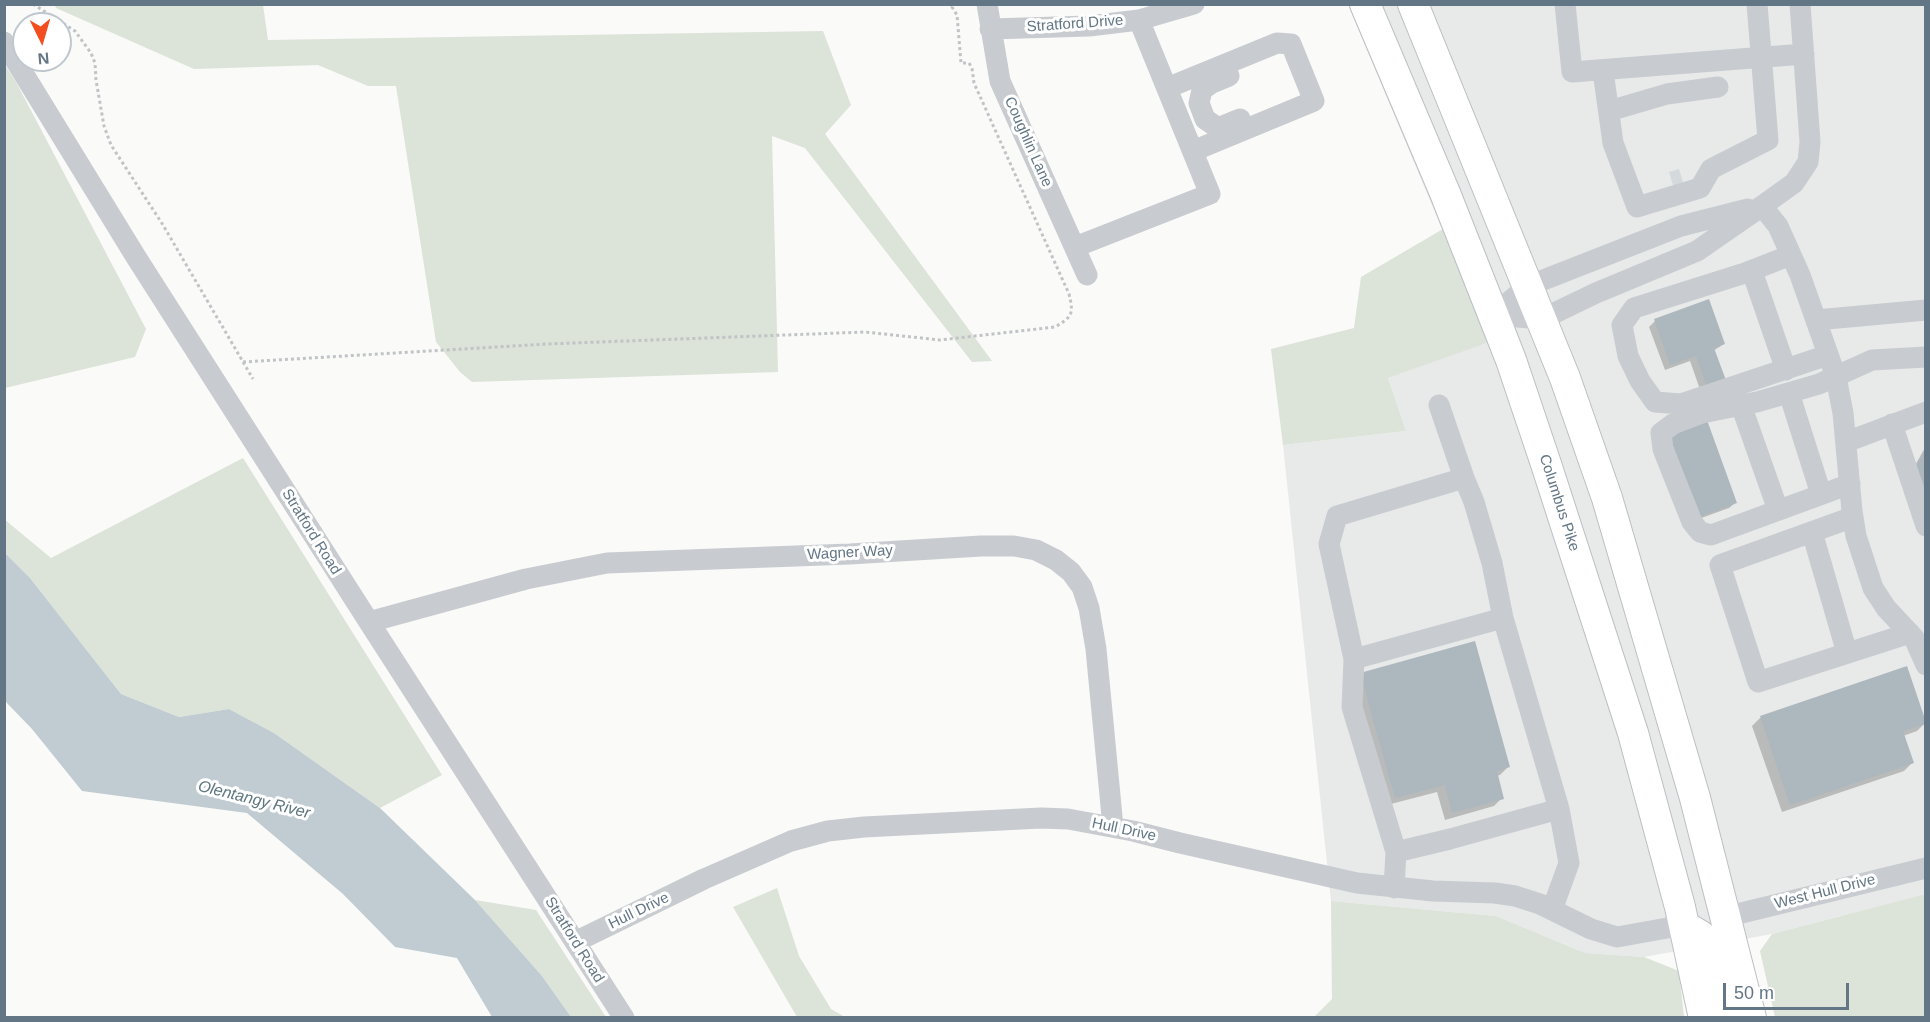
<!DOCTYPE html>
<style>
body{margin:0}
#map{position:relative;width:1930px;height:1022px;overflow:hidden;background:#fafaf8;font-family:Arial,sans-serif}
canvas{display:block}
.frame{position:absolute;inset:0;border:6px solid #627686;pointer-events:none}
.north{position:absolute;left:12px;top:12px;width:60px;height:60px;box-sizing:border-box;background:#fff;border:2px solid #c0c8cf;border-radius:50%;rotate:175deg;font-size:16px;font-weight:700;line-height:24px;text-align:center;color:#627686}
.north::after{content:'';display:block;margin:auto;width:21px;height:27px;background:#f34e1f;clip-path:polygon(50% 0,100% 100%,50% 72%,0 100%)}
.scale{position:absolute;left:1723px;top:983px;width:126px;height:27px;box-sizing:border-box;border:3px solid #627686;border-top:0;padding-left:8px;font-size:18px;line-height:21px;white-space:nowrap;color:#627686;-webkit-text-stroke:4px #fff;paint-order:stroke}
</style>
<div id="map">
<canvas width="1930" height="1022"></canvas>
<div class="frame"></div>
<div class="north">N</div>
<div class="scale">50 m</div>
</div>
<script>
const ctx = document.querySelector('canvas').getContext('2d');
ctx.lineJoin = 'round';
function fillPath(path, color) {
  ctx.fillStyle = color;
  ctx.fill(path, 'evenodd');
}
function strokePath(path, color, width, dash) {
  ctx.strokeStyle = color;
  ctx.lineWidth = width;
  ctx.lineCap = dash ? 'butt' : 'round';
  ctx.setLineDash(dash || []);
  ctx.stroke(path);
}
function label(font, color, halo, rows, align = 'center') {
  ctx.font = font + ' Arial,sans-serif';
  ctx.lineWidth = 6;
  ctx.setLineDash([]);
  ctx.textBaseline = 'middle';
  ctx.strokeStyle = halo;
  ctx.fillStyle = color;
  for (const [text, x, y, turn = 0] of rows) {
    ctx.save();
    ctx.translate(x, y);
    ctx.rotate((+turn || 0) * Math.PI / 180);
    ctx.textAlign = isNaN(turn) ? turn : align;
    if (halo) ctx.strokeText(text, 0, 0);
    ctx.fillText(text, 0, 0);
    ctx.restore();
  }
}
const built = new Path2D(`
 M1348 5H1925V894L1772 934 1644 957 1585 953 1496 916 1331 901 1283 445 1406 431 1388 378 1489 341Z`);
const green = new Path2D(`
 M55 5H263L268 40 823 31 851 105 825 134 992 361 972 362 805 148 772 136 778 372 472 382 460 372 436 342 396 86H368L318 65 194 69 56 8Z
 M5 65 16 82 146 329 135 357 5 388Z
 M1443 229 1489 342 1388 378 1406 431 1283 445 1271 349 1354 328 1361 277Z
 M243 458 442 775 380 808 274 733 229 709 179 717 121 694 30 578 5 553 4 519 51 558Z
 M777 888 799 956 831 1009 845 1017H797L733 907Z
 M1925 894V1017H1775L1760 951 1772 934Z
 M475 900 536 910 606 1017H571L542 976Z
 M1331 901 1496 916 1585 953 1644 957 1679 971 1684 1017 1313 1018 1332 999Z`);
const water = new Path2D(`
 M5 553 30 578 121 694 179 717 229 709 274 733 380 808 475 900 542 976 571 1017H492L457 958 395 947 343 894 247 813 82 791 32 729 5 701Z`);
const shadow = new Path2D(`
 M1655 321 1724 344 1713 351 1725 383 1702 395 1690 361 1665 370 1649 327Z
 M1670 435 1735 503 1729 508 1693 521Z
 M1926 446V493L1905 483Z
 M1906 668 1925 723 1917 731 1903 736 1912 763 1904 771 1782 812 1752 726 1760 718Z
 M1360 674 1508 767 1500 775 1496 776 1502 798 1494 806 1445 820 1437 792 1387 805 1352 682Z`);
const building = new Path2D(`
 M1709 299 1725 344 1714 348 1727 383 1708 390 1696 356 1670 365 1654 319Z
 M1707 420 1737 503 1699 517 1669 433Z
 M1926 450V482L1911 474Z
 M1475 641 1510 767 1497 771 1504 799 1452 813 1445 785 1395 798 1360 673Z
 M1907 666 1926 722V724L1903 731 1914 763 1790 805 1760 716Z`);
const minorTunnel = new Path2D(`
 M1672 182 1682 179`);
const path = new Path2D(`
 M33 4 75 31 91 53 95 63 96 80 104 126 111 145 163 225 253 379
 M243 362 547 344 865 332 940 340 1055 327C1072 317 1074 314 1069 294L974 83 972 68 969 63H961L957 15 952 7 955 4`);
const minor = new Path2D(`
 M987 4 1000 81 1087 275
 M1565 4 1572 72 1804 54
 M1800 4 1810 142 1808 162 1794 183 1762 206 1778 226 1800 275 1836 377 1843 413 1852 511 1856 536 1873 588 1886 608 1914 638 1926 665
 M990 29 1089 26 1139 20 1194 4
 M4 42 136 257 369 622 624 1018
 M1603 71 1613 143 1637 207 1700 188 1711 169 1768 140 1757 4
 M1229 76 1212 83 1202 90 1199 103 1205 119 1218 128 1240 119
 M1167 88 1277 43 1291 44 1314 101 1193 151
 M1609 111 1667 94 1718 87
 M1075 247 1210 194 1139 20
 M1791 255 1745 273 1634 308 1622 325 1628 356 1640 381 1655 402 1681 404 1828 355
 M1752 271 1786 370
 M1493 315 1542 319 1596 293 1697 251 1762 206
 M1493 315 1528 286 1681 226 1748 209
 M1816 320 1926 310
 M1789 393 1821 494
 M1439 405 1464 478 1474 502 1492 563 1503 618 1559 809 1569 863 1552 910
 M1741 405 1778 510
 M1892 424 1926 526
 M1846 442 1926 412
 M1850 484 1711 535 1700 532 1692 522 1663 449 1661 433 1673 424 1702 413 1757 402 1819 384 1872 360 1926 357
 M1853 517 1720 565 1758 682 1910 633
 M1812 532 1847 653
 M369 622 526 579 607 563 850 554 981 546H1014L1036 550 1056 560 1071 572 1082 587 1089 608 1096 649 1113 827
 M1354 659 1503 618
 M1396 852 1450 839 1559 809
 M1394 888 1396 852 1352 707 1354 659 1329 544 1337 516 1464 478
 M1725 917 1926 868
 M575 942 704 879 791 841 828 831 864 827 1041 818 1068 819 1133 831 1180 843 1357 883 1433 891 1495 893 1515 896 1540 904 1591 929 1617 937 1684 925`);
const highway = new Path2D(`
 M1365 4 1445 193 1511 360 1546 464 1633 733 1680 907 1704 1018
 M1413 4 1565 378 1607 498 1695 798 1751 1018
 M1686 927 1701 936 1710 950 1730 1018`);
const streetNames = [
 ["Stratford Drive",1075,24,-4],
 ["Coughlin Lane",1028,142,66],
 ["Columbus Pike",1559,503,72],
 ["Stratford Road",311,532,58],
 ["Wagner Way",850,553,-3],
 ["Hull Drive",1124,830,12],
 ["West Hull Drive",1825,892,-14],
 ["Hull Drive",639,911,-26],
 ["Stratford Road",574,940,58]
];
const waterNames = [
 ["Olentangy River",254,800,14]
];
fillPath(built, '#e8e9e9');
fillPath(green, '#dce3d8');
fillPath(water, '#c0ccd1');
fillPath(shadow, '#0003');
fillPath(building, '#adb7be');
strokePath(minorTunnel, '#d4d9dc', 21, [21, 10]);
strokePath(highway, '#bcc0c3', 32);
strokePath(path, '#c1c4c6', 3, [3, 3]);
strokePath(minor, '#c8ccd0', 21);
strokePath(highway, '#fff', 30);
label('15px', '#627686', '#fff', streetNames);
label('italic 16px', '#5e767e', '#fff', waterNames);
</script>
